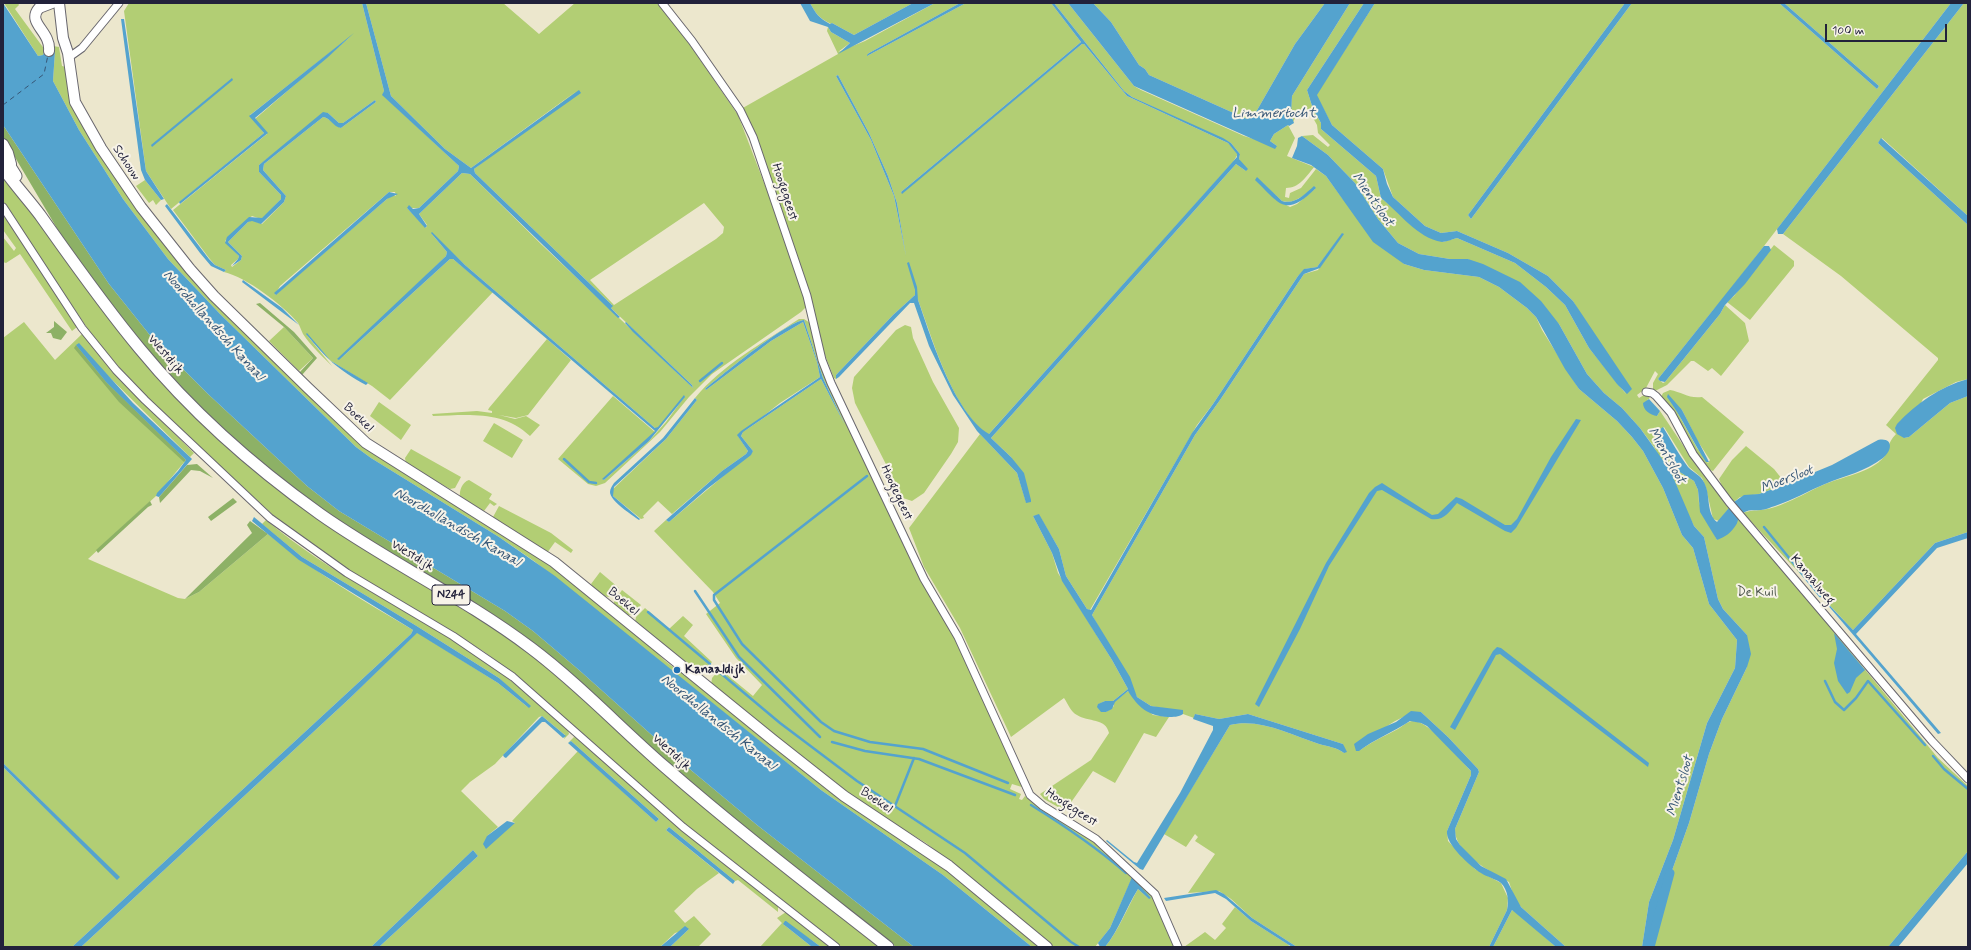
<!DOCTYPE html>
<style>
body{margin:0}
#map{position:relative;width:1971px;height:950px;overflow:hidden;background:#ece7cd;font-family:Mynerve,sans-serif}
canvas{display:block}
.frame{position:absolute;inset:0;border:4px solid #22223b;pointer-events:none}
.scale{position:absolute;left:1825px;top:24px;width:122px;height:18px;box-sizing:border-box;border:2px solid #22223b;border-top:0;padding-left:5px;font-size:12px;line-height:14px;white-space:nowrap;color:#22223b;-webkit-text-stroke:3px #f7f3e8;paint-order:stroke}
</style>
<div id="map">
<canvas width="1971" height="950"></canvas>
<div class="frame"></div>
<div class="scale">100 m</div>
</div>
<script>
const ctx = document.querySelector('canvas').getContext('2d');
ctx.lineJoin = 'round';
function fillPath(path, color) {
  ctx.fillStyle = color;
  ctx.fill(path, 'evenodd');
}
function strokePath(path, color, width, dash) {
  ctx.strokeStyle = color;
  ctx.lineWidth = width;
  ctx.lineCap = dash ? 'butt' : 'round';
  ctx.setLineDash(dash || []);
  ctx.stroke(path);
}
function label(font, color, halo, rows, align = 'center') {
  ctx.font = font + ' Mynerve,sans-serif';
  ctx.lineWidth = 4;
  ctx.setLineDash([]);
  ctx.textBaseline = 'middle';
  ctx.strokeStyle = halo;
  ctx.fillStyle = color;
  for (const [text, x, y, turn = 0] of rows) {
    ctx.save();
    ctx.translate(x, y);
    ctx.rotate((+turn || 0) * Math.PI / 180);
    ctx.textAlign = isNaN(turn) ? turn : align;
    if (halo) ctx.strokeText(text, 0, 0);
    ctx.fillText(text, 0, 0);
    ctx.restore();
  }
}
const green = new Path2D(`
 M4 3H18L19 5 15 9 45 50 43 55 38 56Z
 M129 3H362L384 91 383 95 459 166 458 171 419 208H407L426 228 427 225 419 214 462 173 470 174 542 245 693 388 692 385 611 308 612 305 475 173 474 169 578 90 471 168 445 149 391 96 366 3H503L539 34 575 3H657L681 32 738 115 771 201 805 300 806 307 801 312 712 374 689 397 660 432 605 483 596 486 588 484 558 459 613 396 655 432 603 479 604 480 649 441 666 422 685 396 658 428H655L465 265 431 233 447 252 446 256 339 360 450 259H453L493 292 390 400 372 386 331 361 306 334 332 366C322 356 311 346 303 334 301 330 300 326 298 323 283 305 246 277 224 272L226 270 215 265 209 258 173 210 267 134 255 119 351 36 250 115 264 133 171 209 146 171 124 11ZM375 100 376 102 341 128C334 125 330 118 323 117L264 164 263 170 286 196 284 202 262 224 252 220 248 222 228 242 242 256 241 260 232 267 231 265 238 259 239 256 225 241 252 216 261 219 264 217 281 199V195L259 172V165L328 113 339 123H343ZM389 192H395L396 196 393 195 387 199 275 295 280 286ZM704 203 724 227 723 233 716 239 614 305 590 280Z
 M810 3H913L854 35 832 23 831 24C819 18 816 14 810 3Z
 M935 3H960L869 53 867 56 966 3H1051L1081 42 901 192V193L1082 44H1084L1127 96 1228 143 1238 154 1233 162 988 435C952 409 933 340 918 300L907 263 915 290V295L893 315 836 375V379L834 378 817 335 741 109 838 54 827 31 828 27 831 32 850 43 838 52 865 41ZM838 75 869 133 888 176 897 203 906 256 894 196 882 167 871 140 836 76Z
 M1054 3H1068L1134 86 1141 90 1244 136 1277 146 1270 141 1274 134 1288 125 1295 138 1287 156 1314 167C1306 177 1299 188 1286 188L1285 197 1289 198 1290 193 1301 188 1316 169 1326 176 1342 198 1404 264 1424 270 1479 277 1499 287 1527 308 1536 317 1542 330 1579 389 1617 421 1632 437 1643 451 1663 488 1682 535 1693 548 1709 604 1737 640 1735 668 1707 723 1673 840 1649 902 1642 947H1566L1521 907 1515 900 1509 882C1491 872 1454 853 1455 829L1479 772 1478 769 1448 737 1421 712C1395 716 1377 733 1359 751 1371 742 1383 737 1396 730 1401 728 1407 721 1413 721 1430 721 1458 758 1471 771V775L1447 831 1448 841 1475 869 1501 883 1508 898 1507 910 1489 947H1297L1252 918 1231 899 1219 891 1188 893 1215 854 1195 841 1198 837 1195 834 1186 847 1164 834 1230 725C1261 718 1290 735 1319 744 1329 747 1336 747 1344 753L1343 744 1248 714 1219 719 1195 714 1194 718 1183 714V712L1151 706 1137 697 1092 615 1195 435 1220 400 1304 274 1318 270 1343 233 1317 267 1305 269 1298 276 1213 404 1197 425 1090 610 1087 609 1066 576 1059 549 1039 515 1033 516 1052 553 1058 573 1112 660 1128 689 1113 701H1105L1099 704 1106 712 1114 706V702L1128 691 1153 715 1169 717 1156 737 1144 733 1115 783 1093 771 1065 811 1044 799 1040 794 1091 760 1109 733C1106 718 1088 722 1077 715 1071 712 1068 704 1064 698L1011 737 960 628 924 567 909 528 980 434 1017 473 1026 502H1031L1011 457 991 438 1236 164 1246 171 1239 159 1240 154 1231 143 1132 97 1124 91ZM1257 178 1282 201C1295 205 1305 193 1316 188L1297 204 1290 207 1275 199Z
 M1093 3H1325L1295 44 1256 112 1247 119 1149 75 1145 69 1139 65 1111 22Z
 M1350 3H1364L1307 90 1313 109 1321 123V129L1376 176 1381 198 1395 209 1411 225 1443 242 1457 238 1515 263 1546 287 1565 305 1589 348 1626 394 1573 301 1548 276 1508 253 1457 231 1441 233 1425 226 1393 197 1383 169 1332 125 1316 95 1375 3H1625L1468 215 1471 219 1632 3H1779L1877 89 1879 86 1784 3H1951L1724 298 1714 309 1658 379 1663 383 1665 382 1720 314 1725 305 1745 323 1749 341 1721 376 1712 368 1708 371 1694 361H1691L1667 385 1655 391 1653 390V383L1658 374 1655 371 1646 388 1637 395 1639 398 1644 395H1650L1649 399 1647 400 1657 416 1660 411 1697 466 1730 507 1719 521 1713 519 1706 488 1702 478 1689 467 1664 427 1656 432 1675 469 1694 481 1698 490 1699 503 1717 540 1739 517 1938 758 1968 786V851L1888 947H1651L1655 925 1669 879 1689 823 1709 754 1722 719 1747 667V635L1723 609 1718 599 1704 537 1694 526 1654 447 1640 428 1622 408 1604 393 1587 374 1559 324 1468 259H1450L1419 254 1398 243 1378 219 1355 183 1328 155 1302 136 1313 135 1328 147 1330 145 1318 133 1317 125 1308 109 1296 116 1293 122 1291 109 1292 96Z
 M1964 3H1968V216L1882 138 1878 143 1968 225V379L1956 382 1923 399 1904 438 1909 437 1950 403 1968 396V532L1935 543 1853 630 1743 513C1750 510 1754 511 1761 510 1781 508 1805 493 1823 485 1840 477 1871 473 1884 457 1890 448 1887 443 1896 434L1886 425 1938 360V358L1841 276 1783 234Z
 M53 46 59 47 62 66 66 67 68 92 72 103 132 200 328 413 573 581 653 647C660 657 669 666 680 670L801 768 940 865 1043 947H1032L943 875 821 790 534 561 499 537 371 458 356 447 220 314 168 259 123 199 79 130 53 81 55 51Z
 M3 173 168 387 474 614 529 651 883 947H842L685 824 514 674 483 651 329 558 273 515 156 407 118 366 90 332 3 203Z
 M145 180 161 200 156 205 153 200 149 203 136 186Z
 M3 214 77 327 72 331 20 254 6 263 3 262V237L14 251 16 248 3 230Z
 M1774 245 1794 261V266L1750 320 1727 302 1734 296Z
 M799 319H804L810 323 824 370 911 561 923 584 949 626 1025 788 1012 784 1010 789 1021 794 1019 799 1022 800 1025 796 1100 846 1155 897 1175 947H1105C1119 930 1127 908 1138 889L1149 899 1132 878 1110 928 1095 947H1054L926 843 862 804 711 685 712 678 720 669 753 696 762 685 736 658 706 614 720 603 713 592 654 531 666 520 669 522 753 451 741 436 743 432 821 379 845 425 823 378 804 320C786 322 722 375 705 389L706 390 771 341 803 322 817 362 820 377 780 403 738 436 748 451 746 454 722 471 672 514 658 501 643 516 644 518 641 519 613 496V489L666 439 697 400 695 398C722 365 764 342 799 319Z
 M24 322 55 360 82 334 125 385 194 453 190 457 77 345 186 460 156 496 88 559 178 598 185 599 199 592 268 534C314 572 362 600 413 630L411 634 72 947H3V767L117 879 119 877 3 763V338Z
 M905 325 911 327 913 338 933 382 959 428 958 442 951 454 924 493 912 501 903 498 855 403 852 388 854 377 896 330Z
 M284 327 313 358 299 371 269 341Z
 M547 339 571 360 528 415 516 418 499 415 515 419 526 416 540 425 530 436C503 410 467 415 433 416L432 414 477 411 492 413V411L488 410 489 408Z
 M1670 390C1682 392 1689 399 1702 397L1744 432 1713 471 1705 468 1661 397 1663 393ZM1674 406 1682 410 1697 440 1710 460 1708 463 1697 448Z
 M379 402 411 425 401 440 370 416Z
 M494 423 523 440 512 458 483 441Z
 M1746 446 1774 469 1786 484 1759 494 1740 497 1734 502 1723 489 1719 479 1732 460Z
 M411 449 461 477 455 488 450 489 406 464 405 458Z
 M469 480 492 494 489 499 497 504 494 506 490 503 484 511 460 497C459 491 462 482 469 480Z
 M499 506 551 533 573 550 571 553 555 542 547 553 493 517Z
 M266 520C331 575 409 610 479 657 511 679 540 704 568 730L569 734 564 739 565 735 542 716 539 717 495 764 470 782 461 791 498 827 487 836 515 823 512 821 578 751 656 822 659 819 571 741 568 743 574 737 581 740 778 905V912L738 880 735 881 669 827 666 830 719 873 697 889 674 911 685 923 694 916 711 934 698 947H670L689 929 675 933 660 947H379L478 856 473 850 371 947H81L349 699 417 632 498 683 529 708 499 678 415 625 302 557 262 524Z
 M600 572 619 588 610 597C602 597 595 591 591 584Z
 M622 590 641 605 634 613 627 616 614 604V602Z
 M645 608 669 629 683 616 693 625 684 636 712 662 704 672 698 673C687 665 678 655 667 647 656 638 646 631 635 622L636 617Z
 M1235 907 1251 921 1289 945 1288 947H1184L1205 932 1215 940 1226 928 1222 924Z
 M1512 910 1519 914 1556 947H1493Z
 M786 912 788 913 832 947H821L810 939 783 924 812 947H760L782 923 777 918Z`);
const forest = new Path2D(`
 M3 125 109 284 153 339 208 394 307 486 339 511 505 611 533 631 579 670 692 771 757 825 914 947H896L715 804 577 681 323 512 248 454 193 401 124 324 71 252 3 137Z
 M260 303 294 332 317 358 302 375 299 373 313 358 284 327 256 304Z
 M54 321 67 332 61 340 53 338 51 333H46L54 327Z
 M76 345 106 382 186 460 184 462 119 402 74 348Z
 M197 464 213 478 200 471 191 470 160 503 159 497 187 465Z
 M233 498 237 502 211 521 208 517Z
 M150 501 152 505 148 507 98 553 96 550Z
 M250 521 268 534 199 592 185 599 252 533 247 525Z`);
const water = new Path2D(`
 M3 3 38 56 43 55 45 50 55 51 53 81 79 130 123 199 168 259 220 314 356 447 371 458 499 537 555 576 821 790 943 875 1032 947H914L757 825 692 771 579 670 533 631 505 611 339 511 307 486 208 394 153 339 109 284 3 125Z
 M362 3H366L391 96 445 149 471 168 579 90 581 93 474 169 475 173 613 306 611 308 620 317 618 318 470 174 462 173 419 214 427 226 425 228 407 208 409 205 413 209 419 208 458 171 459 166 382 95 384 91Z
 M800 3H810C816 14 819 18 830 24L832 23 854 35 913 3H935L838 54 850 43 831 32 828 27 810 21Z
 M960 3H966L867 56V55L869 53Z
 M1051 3H1054L1124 91 1132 97 1223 138 1231 143 1240 154 1239 159 1248 169 1246 171 1236 164 991 438 1011 457 1024 473 1031 500V502L1026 503 1017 473 977 431 953 395 929 346 914 303H910L839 377 836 379V375L893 315 915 295V290L907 263 909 262 917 287 918 300C931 337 954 413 989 434L1237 157V154L1228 143 1127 96 1084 44H1082L902 194 901 192 1081 42Z
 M1068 3H1093L1111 22 1139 65 1145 69 1149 75 1247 119 1256 112 1295 44 1325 3H1350L1292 96 1291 115 1294 123 1289 126 1288 125 1274 134 1270 141 1277 146 1275 149 1134 86Z
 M1364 3H1375L1317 95 1332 125 1383 169 1387 184 1393 197 1425 226 1441 233 1457 231 1508 253 1548 276 1573 301 1632 389 1627 394 1617 384 1589 348 1565 305 1546 287 1515 263 1457 238C1453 239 1446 242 1442 242 1417 238 1399 212 1381 198L1376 176 1321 129V123L1313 109 1307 90Z
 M1625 3H1632L1471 219 1468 215Z
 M1779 3H1784L1879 86 1877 89Z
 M1951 3H1964L1783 234H1778L1777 229Z
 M121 19H124L146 171 164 199 161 200 145 180 141 170Z
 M354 33 327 58 255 118 268 133 180 204 179 202 264 133 249 116Z
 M838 75 869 133 888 176 897 203 906 256 894 196 882 167 871 140 836 76Z
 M232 78 233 80 152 147 151 145Z
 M375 100 376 102 341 128C333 127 331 118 323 117L264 164 263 170 286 196 284 202 261 224 252 221 248 222 228 242 242 256 241 260 232 266 238 259 239 256 225 243 227 237 249 217 262 218 281 199V195L259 172V165L323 112 328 113 339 123H343Z
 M1302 136 1328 155 1355 183 1378 219 1398 243 1419 254 1450 259H1468L1483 264 1520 282 1541 301 1559 324 1587 374 1604 393 1622 408 1640 428 1670 470 1694 526 1704 537 1718 599 1723 609 1747 635 1751 654 1747 667 1722 719 1709 754 1689 823 1669 879 1655 925 1651 947H1642L1649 902 1673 840 1707 723 1735 668 1737 640 1709 604 1693 548 1682 535 1663 488 1643 451 1632 437 1617 421 1579 389 1565 369 1536 317 1527 308 1499 287 1479 277 1424 270 1404 264 1373 242 1326 176 1311 165 1292 158 1297 146 1298 138Z
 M1881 138 1968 216V225L1878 143Z
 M1257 177 1282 201C1295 205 1305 194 1314 186L1316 188C1285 218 1281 205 1255 180Z
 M389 192 398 194 387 199 276 295 274 293Z
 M167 204 209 259 215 265 226 270 224 272 211 266 200 253 165 206Z
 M432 232 465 265 655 428 658 427 684 395 685 397 649 441 604 480 602 479 655 431 453 259H450L339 360 337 359 446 256 447 252 431 233Z
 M1342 233 1344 234 1320 268 1304 274 1220 400 1195 435 1092 615 1130 677 1137 697 1151 706 1183 710V714C1179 717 1173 717 1168 717 1148 716 1138 707 1128 691L1115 702 1112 709 1106 712H1101L1097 707 1098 704 1105 701H1113L1128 689 1112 660 1062 581 1052 553 1033 516 1039 514 1059 549 1066 576 1087 609 1091 610 1192 433 1213 404 1298 276 1304 269 1317 267Z
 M1764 246H1769L1771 250 1745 284 1725 305 1720 314 1665 382 1660 381 1658 379Z
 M243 280 282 308 299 325 242 282Z
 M804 320 823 378 845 425 821 379 743 432 741 436 753 451 751 455 707 489 669 522 666 520 722 471 746 454 748 451 737 435 741 431 820 377 817 362 803 322 771 341 706 390 705 389C722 375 786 322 804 320Z
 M626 322 692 385 693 388 633 332 625 323Z
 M307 333 331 361 368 383 366 385C338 370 326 358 306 334Z
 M79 343 133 403 192 459 159 497 156 496 157 493 178 471 186 460 106 382 76 345Z
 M1968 379V396L1950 403 1909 437 1904 438 1897 434 1895 428 1897 424C1917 403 1939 387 1968 379Z
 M1668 394 1682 410 1709 462H1706C1692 441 1682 417 1667 397Z
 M695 398 697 400 666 439 614 487 613 496 640 519 639 520C632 515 610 501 610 492 610 489 612 486 614 483L663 438Z
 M1649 399 1660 411 1657 416C1650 415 1643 410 1643 403Z
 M1576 419 1581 420 1516 528 1511 533 1505 531 1457 503C1449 512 1444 521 1431 519L1382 490 1377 491 1329 566 1300 629 1259 707 1255 704 1326 563 1369 493 1375 487 1382 483 1432 515 1438 514 1456 497 1462 499 1505 525H1511L1517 519 1551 457Z
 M1663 427C1671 440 1679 455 1688 467 1696 475 1702 475 1706 487 1710 499 1707 514 1717 522L1734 502 1744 495 1759 494 1781 486 1832 465 1878 440C1893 437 1893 450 1883 458 1864 472 1847 475 1825 484 1808 491 1793 500 1775 506 1771 507 1765 510 1761 510 1754 511 1749 509 1743 513 1737 516 1739 521 1736 525 1731 533 1725 537 1717 540L1700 512 1698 490 1694 481 1675 469 1656 432Z
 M254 517 302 557 415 625 499 678 531 706 529 708 498 683 417 633 349 699 81 947H72L411 634 413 630 299 560 252 521Z
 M1968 532V538L1937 548 1856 634 1941 733 1938 734 1814 589 1853 630 1935 543Z
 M1834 633 1865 670 1856 678 1850 692 1847 694 1838 681 1834 663 1837 649Z
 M1497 647 1501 648 1649 763 1648 767 1500 654 1496 655 1455 730 1450 727 1493 651Z
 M1411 711 1421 712 1448 737 1478 769 1479 772 1455 829 1456 839 1460 845 1481 866 1506 879 1521 907 1566 947H1556L1512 910 1493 947H1489L1507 910C1509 901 1508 890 1501 883 1496 879 1487 877 1481 873 1471 867 1445 844 1447 831L1471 775V771L1427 726 1421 723 1410 721C1393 732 1375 739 1359 751H1356L1354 744 1368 734 1396 722Z
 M1195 714 1219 719 1248 714 1343 744 1347 752 1344 753C1336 747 1329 747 1319 744 1290 735 1261 718 1230 725L1143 870 1140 869 1106 841 1107 840 1134 862 1137 863 1180 793 1213 730V726L1193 719Z
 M542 716 566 736 563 738 545 722H542L506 758 504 757 503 755Z
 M571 741 659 819 656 822 568 743Z
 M3 763 120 877 117 880 3 767Z
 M507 821 515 823 486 849 483 844 487 836Z
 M669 827 735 881 733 884 666 830Z
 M473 850 478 856 379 947H371Z
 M1968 851V863L1898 947H1888Z
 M1132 877 1151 898 1149 899 1138 889C1126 908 1119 930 1105 947H1100L1098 943 1110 928Z
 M1216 890 1224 894 1252 918 1297 947H1292L1251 921 1226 899 1215 893 1166 901 1164 898Z
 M785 921H786L821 947H812L783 924Z
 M685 926 689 929 670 947H660Z`);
const stream = new Path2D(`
 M700 381 722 363
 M564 459 589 482 596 483
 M867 476 714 595V600L742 644 821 722 834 731 870 742 923 749 1008 783
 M1764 527 1820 596
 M695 591 739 657 820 737
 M648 612 710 664
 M718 671 780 723 857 781 965 853 1071 942 1079 947
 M1825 681 1835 702 1844 710 1856 698 1868 681 1925 745
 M832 742 865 751 919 759 1015 795
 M1933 756 1944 769 1968 789
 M1031 805C1065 826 1096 847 1126 873
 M895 806 914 758`);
const canal = new Path2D(`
 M1650 947 1670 873`);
const ferry = new Path2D(`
 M3 105 44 74 48 55`);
const street = new Path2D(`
 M662 3 692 41 740 110 753 137 807 296 822 360 831 383 924 579 958 637 1030 795 1043 806 1096 839 1155 894 1178 947
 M68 58 82 48 119 3
 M3 207 82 328 116 370 145 400 270 518 347 573 453 636 513 677 683 827 836 947
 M1646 392 1652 393 1656 396 1671 413 1693 454 1729 502 1932 741 1968 779`);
const secondary = new Path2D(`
 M59 3 63 38 68 53 75 102 101 148 141 207 190 269 214 296 308 388 366 443 554 562 773 740 844 796 949 866 1047 947
 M49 51C51 31 26 23 39 8L52 3
 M3 144 8 153 11 164`);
const primary = new Path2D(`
 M3 155 16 176
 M3 168C14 184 28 199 40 215 72 260 104 306 140 349 191 411 254 467 320 514 388 562 465 598 531 648 579 684 620 728 665 767 737 830 813 888 888 947`);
const markers = [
 [677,670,4,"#1f6fb2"]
];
const shields = [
 [451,595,38]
];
const shieldNames = [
 ["N244",451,595]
];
const streetNames = [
 ["Schouw",126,163,56],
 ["Hoogegeest",784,192,72],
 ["Westdijk",165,355,49],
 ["Boekel",358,418,43],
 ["Hoogegeest",896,493,65],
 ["Westdijk",412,556,31],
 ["Kanaalweg",1812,580,50],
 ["Boekel",623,602,40],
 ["Westdijk",671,753,42],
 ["Boekel",876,801,34],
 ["Hoogegeest",1071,808,33]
];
const parkNames = [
 ["De Kuil",1757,593]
];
const poiNames = [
 ["Kanaaldijk",685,670]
];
const waterNames = [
 ["Limmertocht",1274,114],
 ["Mientsloot",1372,200,55],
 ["Noordhollandsch Kanaal",213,326,48],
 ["Mientsloot",1666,456,60],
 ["Moersloot",1787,480,-21],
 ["Noordhollandsch Kanaal",457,528,30],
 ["Noordhollandsch Kanaal",718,723,39],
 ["Mientsloot",1681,786,-73]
];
fillPath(green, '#b2ce74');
fillPath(forest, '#8db166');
fillPath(water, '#54a3ce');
strokePath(stream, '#54a3ce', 2.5);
strokePath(canal, '#54a3ce', 9);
strokePath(ferry, '#365676', 1, [5, 4]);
strokePath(street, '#69676e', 9);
strokePath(secondary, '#69676e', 12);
strokePath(primary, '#69676e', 13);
strokePath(street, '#fff', 7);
strokePath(secondary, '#fff', 10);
strokePath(primary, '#fff', 11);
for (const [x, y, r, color] of markers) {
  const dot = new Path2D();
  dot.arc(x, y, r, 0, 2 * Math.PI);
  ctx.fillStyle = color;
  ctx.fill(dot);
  strokePath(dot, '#f7f3e8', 1.5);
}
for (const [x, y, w] of shields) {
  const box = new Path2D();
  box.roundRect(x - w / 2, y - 10, w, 20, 3);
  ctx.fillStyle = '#f7f3e8';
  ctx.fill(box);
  strokePath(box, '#22223b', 1);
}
label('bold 12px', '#22223b', null, shieldNames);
label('13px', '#22223b', '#f7f3e8', streetNames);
label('13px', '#4d564c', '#f7f3e8', parkNames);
label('bold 13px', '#22223b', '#f7f3e8', poiNames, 'left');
label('italic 14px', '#365676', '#f7f3e8', waterNames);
</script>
